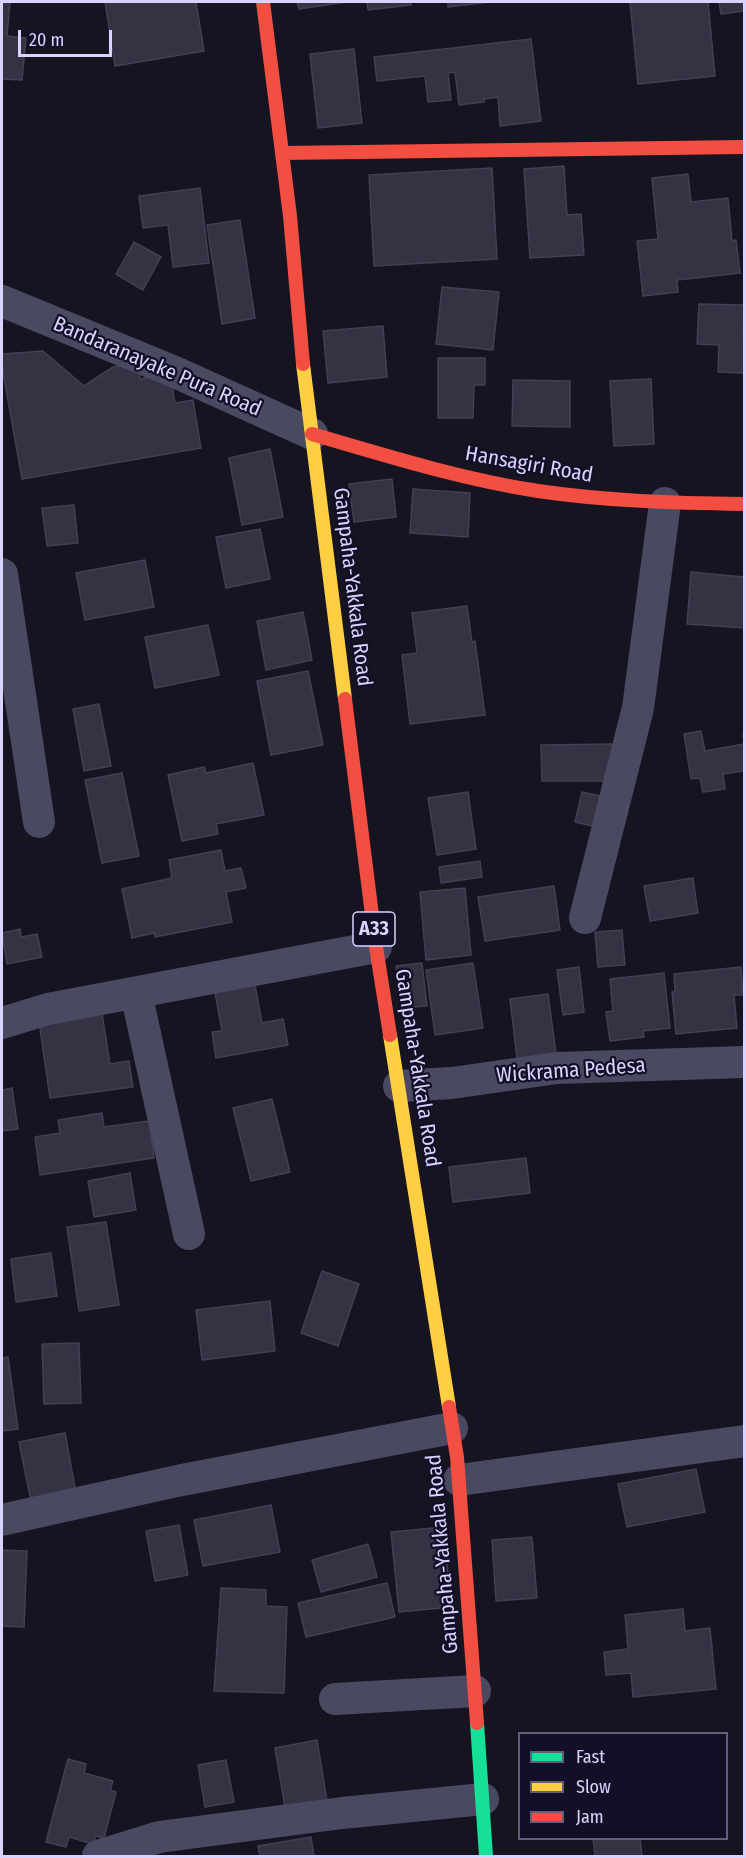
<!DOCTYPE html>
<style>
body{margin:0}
#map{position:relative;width:746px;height:1858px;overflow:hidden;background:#161421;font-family:"Fira Sans Condensed",sans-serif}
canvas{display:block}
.frame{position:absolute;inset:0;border:3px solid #d9d4ff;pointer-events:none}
.legend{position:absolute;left:518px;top:1732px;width:210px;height:108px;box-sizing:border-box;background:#130f26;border:2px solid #625e7d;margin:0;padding:8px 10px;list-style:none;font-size:18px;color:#d9d4ff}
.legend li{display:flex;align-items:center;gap:12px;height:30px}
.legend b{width:30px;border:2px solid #625e7d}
.scale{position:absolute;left:18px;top:30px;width:94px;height:27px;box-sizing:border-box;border:3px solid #d9d4ff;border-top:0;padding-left:8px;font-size:18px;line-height:21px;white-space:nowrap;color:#d9d4ff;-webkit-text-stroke:4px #130f26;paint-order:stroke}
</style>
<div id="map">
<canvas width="746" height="1858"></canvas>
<div class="frame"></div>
<ul class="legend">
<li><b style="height:8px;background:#16e098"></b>Fast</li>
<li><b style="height:8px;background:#ffcf43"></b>Slow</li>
<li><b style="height:8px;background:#f24e42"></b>Jam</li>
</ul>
<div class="scale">20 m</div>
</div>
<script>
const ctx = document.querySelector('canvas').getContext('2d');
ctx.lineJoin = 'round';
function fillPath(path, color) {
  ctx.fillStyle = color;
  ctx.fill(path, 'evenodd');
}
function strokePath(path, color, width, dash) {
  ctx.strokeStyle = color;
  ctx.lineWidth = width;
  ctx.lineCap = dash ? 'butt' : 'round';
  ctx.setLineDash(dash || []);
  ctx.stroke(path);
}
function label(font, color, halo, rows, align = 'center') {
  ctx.font = font + ' "Fira Sans Condensed",sans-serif';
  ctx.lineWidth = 4.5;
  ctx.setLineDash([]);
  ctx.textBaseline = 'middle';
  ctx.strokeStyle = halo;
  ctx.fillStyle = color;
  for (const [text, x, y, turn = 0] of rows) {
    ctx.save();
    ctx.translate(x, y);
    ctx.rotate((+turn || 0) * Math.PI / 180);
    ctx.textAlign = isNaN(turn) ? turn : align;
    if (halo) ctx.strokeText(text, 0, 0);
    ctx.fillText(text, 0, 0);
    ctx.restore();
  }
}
const building = new Path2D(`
 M2 2H10L7 36 26 38 22 80 2 79Z
 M105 2H196L204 51 115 66Z
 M297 2H347L299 9Z
 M367 2H411V5L368 10Z
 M448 2H490L448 7Z
 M630 2H708L715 76 638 84Z
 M719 2H744V11L721 14Z
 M531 39 541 121 500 126 498 97 484 99V102L459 105 455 72 448 73 451 100 428 102 425 76 377 81 374 57Z
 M354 49 362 123 318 128 310 54Z
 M564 166 567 215 581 214 584 255 530 258 524 169Z
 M492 168 497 259 374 266 369 175Z
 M688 174 691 202 728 198 732 241 736 240 740 273 677 280 678 292 643 296 637 241 658 239 652 178Z
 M200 188 209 263 173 267 168 225 143 228 139 196Z
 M240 220 255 318 222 324 207 225Z
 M134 242 161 257 143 290 116 274Z
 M442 287 499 292 493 350 436 344Z
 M699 304 744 305 743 339H744V373L718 372 719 345 697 344Z
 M383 326 387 377 328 383 323 331Z
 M43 351 84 386 113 367 138 363 140 379 170 373 175 403 193 400 201 448 22 479 2 366V354Z
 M438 358H485V385H474L473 418H438Z
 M651 379 654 444 614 446 610 381Z
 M513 380 570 381V427L512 426Z
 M270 449 283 517 242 525 229 458Z
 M392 479 396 517 354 522 349 484Z
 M413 489 470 493 468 537 410 533Z
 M74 505 78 543 47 546 42 508Z
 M260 529 270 579 226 588 216 537Z
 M145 560 154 607 85 620 76 573Z
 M691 572 744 577V628L687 624Z
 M467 606 472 642 475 641 485 715 410 724 402 655 417 653 412 613Z
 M303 612 312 660 266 670 257 621Z
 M208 625 219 675 155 688 145 637Z
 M308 671 323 745 271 755 257 681Z
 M99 704 111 766 84 771 73 709Z
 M701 731 705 751 744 744 743 734 744 733V771L723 774 725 789 703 792 700 778 691 779 684 734Z
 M612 744V781H542L541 745Z
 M253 763 264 815 216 824 218 834 182 841 168 775 204 767 206 773Z
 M122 773 139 856 102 863 85 780Z
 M468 792 476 849 437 855 428 798Z
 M582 792 610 798 601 828 575 822Z
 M221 850 225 871 241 868 246 888 226 892 232 922 155 937 154 933 132 938 122 889 172 878 169 860Z
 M480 861 482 877 441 883 439 867Z
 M693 878 698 913 650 921 644 886Z
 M554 886 560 930 485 941 478 897Z
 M465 888 471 955 426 960 420 892Z
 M20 929 21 937 37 934 42 957 7 964 2 933Z
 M622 930 625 965 598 967 595 932Z
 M422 963 427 1006 401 1008 396 966Z
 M473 963 483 1028 435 1035 426 970Z
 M579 967 584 1012 563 1015 557 970Z
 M741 967 743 995H734L737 1028 676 1034 672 992H675L674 974Z
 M664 973 670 1028 643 1031 644 1037 610 1041 606 1012 613 1011 610 979Z
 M254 980 262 1023 283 1019 288 1045 216 1058 212 1032 222 1031 214 987Z
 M548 994 556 1054 517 1058 510 999Z
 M102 1013 110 1064 129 1061 133 1087 50 1098 39 1022Z
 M12 1088 18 1129 2 1131V1090Z
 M272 1099 290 1172 251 1181 233 1108Z
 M102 1113 104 1127 149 1121 154 1158 40 1175 35 1137 60 1133 58 1120Z
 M526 1158 530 1193 453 1202 449 1167Z
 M130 1173 136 1210 94 1217 88 1181Z
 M106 1222 119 1305 79 1311 67 1227Z
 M51 1253 57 1296 16 1302 11 1259Z
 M322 1271 359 1284 338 1346 301 1333Z
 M270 1301 275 1351 202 1360 196 1310Z
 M79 1343 81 1403 44 1404 42 1344Z
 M8 1357 18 1429 2 1431V1358Z
 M65 1433 76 1493 31 1501 19 1442Z
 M696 1469 705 1512 627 1527 618 1484Z
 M271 1505 280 1552 203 1566 194 1520Z
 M179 1525 188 1575 155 1581 146 1531Z
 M444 1527 451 1607 399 1612 391 1532Z
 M532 1537 537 1598 496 1601 492 1540Z
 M368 1544 377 1577 321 1592 312 1560Z
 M2 1550 27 1551 24 1627 2 1626Z
 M387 1583 395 1617 306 1637 298 1603Z
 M221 1588 266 1590V1606L287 1607 284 1693 214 1691Z
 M683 1609 685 1631 710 1628 716 1689 633 1697 631 1673 606 1675 604 1652 628 1649 625 1615Z
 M317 1740 327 1801 285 1807 275 1748Z
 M68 1759 86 1764 84 1773 113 1781 110 1790 116 1792 104 1838 96 1836 93 1844 69 1837 66 1847 46 1842Z
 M226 1760 234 1802 205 1807 198 1765Z
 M311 1837 314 1856H260L258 1846Z
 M593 1838H640L642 1856H595Z`);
const street = new Path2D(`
 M2 301 175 372 312 434
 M2 574 39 822
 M585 918 638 708 665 503
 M136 993 189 1234
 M2 1023 48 1009 376 947
 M399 1086 452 1083 557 1068 744 1062
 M459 1480 744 1441
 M2 1520 177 1481 452 1428
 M335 1699 475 1691
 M98 1856 159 1837 342 1813 483 1799`);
const fast = new Path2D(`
 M477 1723 486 1856`);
const slow = new Path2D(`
 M303 364 345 699
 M390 1035 449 1407`);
const jam = new Path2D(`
 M263 2 290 216 303 364
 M282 153 744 147
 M312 434C387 456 461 479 538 491 606 501 675 503 744 504
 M345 699 376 947 390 1035
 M449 1407 457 1457 477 1723`);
const shields = [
 [374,929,42]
];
const shieldNames = [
 ["A33",374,929]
];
const streetNames = [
 ["Bandaranayake Pura Road",157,367,23],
 ["Hansagiri Road",529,465,10],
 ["Gampaha-Yakkala Road",352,587,83],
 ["Gampaha-Yakkala Road",417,1068,81],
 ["Wickrama Pedesa",571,1071,-4],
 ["Gampaha-Yakkala Road",443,1554,-95]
];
fillPath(building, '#343243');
strokePath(building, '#433f54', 1.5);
strokePath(street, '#4a4962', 32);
strokePath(fast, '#16e098', 14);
strokePath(slow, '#ffcf43', 14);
strokePath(jam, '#f24e42', 14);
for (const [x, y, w] of shields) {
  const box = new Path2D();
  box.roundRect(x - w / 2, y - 17, w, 34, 4.5);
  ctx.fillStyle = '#130f26';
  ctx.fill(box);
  strokePath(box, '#d9d4ff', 1.5);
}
label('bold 20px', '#d9d4ff', null, shieldNames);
label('21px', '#d9d4ff', '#130f26', streetNames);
</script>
